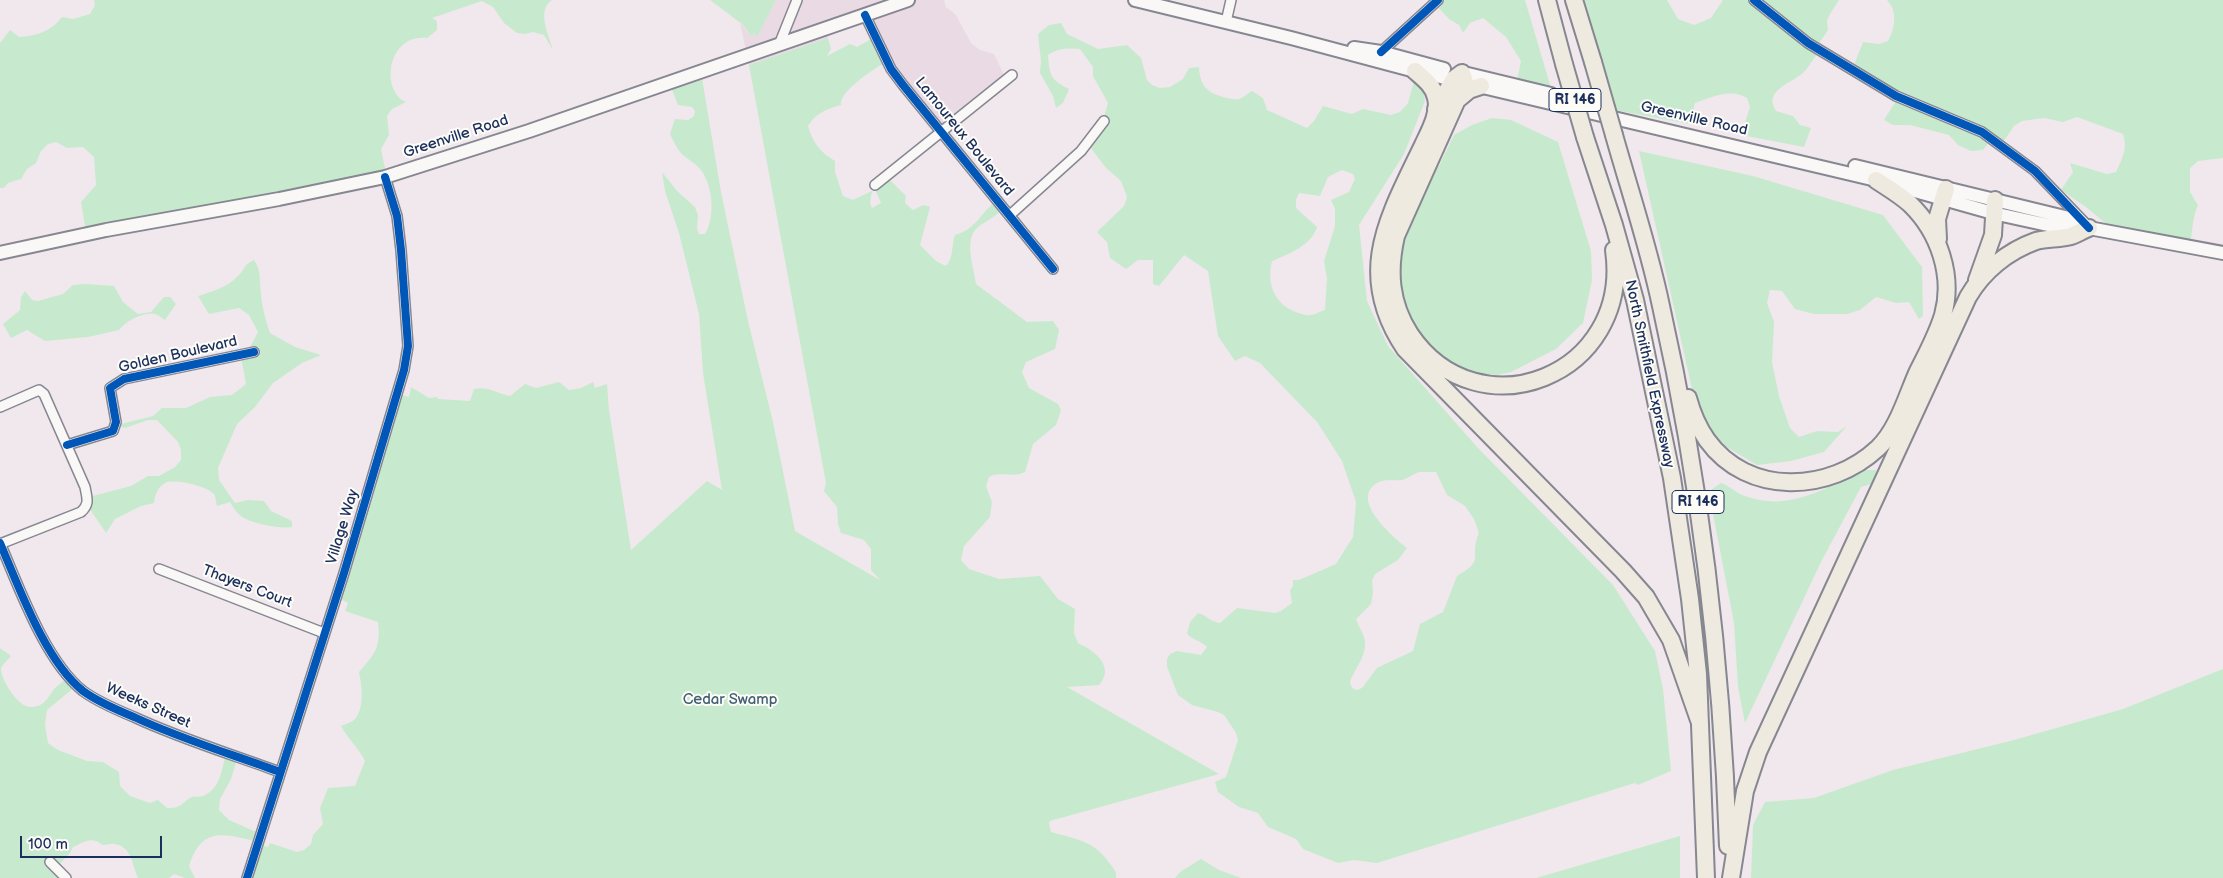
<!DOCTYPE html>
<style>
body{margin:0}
#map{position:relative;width:2223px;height:878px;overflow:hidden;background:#f0e8ec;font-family:"Balsamiq Sans",sans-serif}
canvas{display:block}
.scale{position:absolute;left:20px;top:836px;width:142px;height:22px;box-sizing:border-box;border:2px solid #1b2f5e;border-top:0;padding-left:6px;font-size:15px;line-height:18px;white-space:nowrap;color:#1b2f5e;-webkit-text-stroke:4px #fdfcf7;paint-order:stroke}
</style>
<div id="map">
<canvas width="2223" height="878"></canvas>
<div class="scale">100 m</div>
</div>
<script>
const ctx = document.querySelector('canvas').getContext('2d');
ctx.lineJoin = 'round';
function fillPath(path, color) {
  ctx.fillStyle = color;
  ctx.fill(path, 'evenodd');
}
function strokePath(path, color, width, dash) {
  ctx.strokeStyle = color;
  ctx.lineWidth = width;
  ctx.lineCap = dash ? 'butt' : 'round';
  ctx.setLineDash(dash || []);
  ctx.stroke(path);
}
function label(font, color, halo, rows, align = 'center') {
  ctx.font = font + ' "Balsamiq Sans",sans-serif';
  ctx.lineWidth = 4;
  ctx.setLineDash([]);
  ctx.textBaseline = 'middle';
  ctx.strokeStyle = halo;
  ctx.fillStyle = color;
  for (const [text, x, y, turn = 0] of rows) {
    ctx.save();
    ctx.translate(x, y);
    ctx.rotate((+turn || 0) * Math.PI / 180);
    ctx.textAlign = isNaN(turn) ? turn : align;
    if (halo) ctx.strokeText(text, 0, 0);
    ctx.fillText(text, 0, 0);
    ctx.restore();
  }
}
const built = new Path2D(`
 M776 0H944L946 7 956 15 971 43 980 50 994 54 1006 79 941 132 900 85 865 17 826 29 828 38 749 65 740 23 752 37 754 32 757 36Z`);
const green = new Path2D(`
 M94 0H552C536 10 549 36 553 50L544 35 533 32 525 34 517 33 504 23 493 7 482 1 432 18 437 21V30L427 38C387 34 380 91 406 102L392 109 387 116 389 135 381 149 386 173 86 232 81 202 96 185 94 157 83 147 67 148 56 142 48 144 41 151 36 163 27 169 21 179 8 183 4 188H0V43L10 30 19 37C36 36 52 31 62 17L73 19 90 14 95 5Z
 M710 0H776L757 37 754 33 752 37 742 24Z
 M1438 0H1525L1551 88 1517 81 1521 61 1506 37 1483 18 1470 23 1463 33 1459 25 1449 19 1435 4Z
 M1584 0H1667L1678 19 1694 25 1711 18 1723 0H1839L1830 14 1827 21 1828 30 1816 48 1818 53C1813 59 1809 67 1804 72 1791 84 1763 90 1776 111L1793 116 1800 125 1811 128 1804 147 1741 135 1750 107 1747 98C1731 88 1712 97 1695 103L1690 124 1615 110Z
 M1887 0H2223V158L2198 161 2190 168V192L2198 205C2192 218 2193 233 2189 247L2115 231 2086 207 2061 190 2073 172 2070 163 2107 174 2116 172C2122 159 2128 148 2123 134L2077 117 2063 122 2044 118 2022 121 2014 126 2001 145 1991 140 1983 150 1971 151 1958 145 1949 135 1910 125H1893L1884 120 1897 99 1852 70 1863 42 1879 44 1888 41C1895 28 1898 11 1887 0Z
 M1061 23 1067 34 1098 49 1127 45 1141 58 1147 80 1152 85 1160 88 1170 87 1183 79 1189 68 1199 67C1200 85 1206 92 1223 97 1228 98 1234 100 1239 99 1243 98 1248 93 1252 91L1263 98 1267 110 1307 128 1314 121 1323 106 1352 114 1363 109 1391 115 1400 112 1408 103 1416 74 1420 73 1425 101 1404 154 1359 225 1367 301 1388 346 1478 448 1613 585 1655 651 1663 689 1671 771 1638 785 1635 783 1377 863 1354 860 1338 863 1303 849 1296 839 1268 827 1258 813 1239 807 1218 792 1215 782 1226 777 1238 740 1236 733 1224 715 1218 712 1192 705 1178 695 1167 667V659L1170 654 1177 651 1201 655 1207 647C1201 641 1193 640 1187 634L1190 622 1198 613C1206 615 1211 622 1220 623L1237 608 1275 613 1281 611 1292 603 1290 590 1293 586V580H1299L1336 564 1353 537 1356 502 1342 461 1317 422 1260 363 1245 356 1235 361 1218 336 1208 271 1184 255 1159 286 1153 284V260H1138L1126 269 1110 258 1107 242 1097 232 1124 206 1127 197 1121 181 1106 168 1087 143 1103 120 1108 103 1093 76V67L1080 49C1069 48 1058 48 1048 55 1050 76 1050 79 1069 89L1063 103 1056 108 1053 96 1040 73 1041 61 1038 34 1049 25ZM1342 170 1353 174 1355 179 1349 192 1331 200 1335 209V226L1324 261 1327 279 1325 310C1320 311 1315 315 1310 315 1307 316 1302 314 1299 313 1275 306 1266 284 1272 261 1289 254 1312 245 1317 227L1296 208V200L1299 193 1320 196 1328 177ZM1419 472H1436L1447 495 1465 506 1474 519 1479 533C1468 558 1487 559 1457 576L1443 612 1420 624 1413 651 1377 668 1362 688 1357 690 1352 688 1350 682C1355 667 1369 654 1364 637 1362 631 1358 625 1356 619L1371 604 1373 593 1372 581 1375 574 1398 560 1407 548C1393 537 1347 498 1379 482 1386 479 1394 481 1402 480 1408 478 1414 474 1419 472Z
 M828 38 831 49 827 56 850 44 857 47 873 38 886 62C874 69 839 91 841 105 826 109 816 113 808 126 813 143 820 152 835 161V172L843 196 853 200 872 191 870 203 872 208 881 203 874 187 886 176 906 196 905 203 913 210 923 205 930 207 920 245 936 261 946 266C954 257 951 246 955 235 976 229 979 215 995 202L1003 209C995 217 986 221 978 227 963 239 974 268 976 284L1027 322 1053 321 1059 330 1055 349 1026 362 1022 372 1029 388 1058 404 1061 410 1056 425 1033 444 1025 472C1013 478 1001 471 989 477L986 486 992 502 990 517 964 546 961 560 969 569 999 579 1040 576 1058 599 1075 609 1074 633 1078 643C1093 650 1116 666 1099 685L1067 687 1219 774 1050 821 1049 823 1051 832C1076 839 1095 841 1110 864 1114 869 1117 872 1116 878H250L262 845 268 847 270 843 297 852 304 850 311 844 313 835 323 824 320 808 328 788 355 786 365 761C358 747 348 739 341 726 345 724 350 723 353 721 365 711 362 686 359 672 375 654 381 647 378 622L345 611 348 603 338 598 399 394 409 397 411 387 429 398 437 397 438 399 470 401 474 389C489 386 497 394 510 396L525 384 536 388 559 382 569 390 581 388 593 382 595 388 607 384 609 410 631 550 707 481 722 490 703 373 699 314 679 233 665 191 662 172 677 191 695 207 698 215 697 229 699 234H705C715 218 713 189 703 173 697 163 687 160 680 152 676 147 673 140 670 134L675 119 688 120 694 116 695 111 692 107 678 105 669 82 701 72 721 192 748 321 773 422 795 531 880 580 871 570V549L864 540 841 533 838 524 837 507 824 491 826 483 749 65Z
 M1492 118 1511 120 1558 142 1591 251 1592 280 1583 323 1556 349 1511 372 1497 375 1481 374 1452 364 1420 347 1401 317 1394 264 1415 199 1439 166 1454 135 1472 125Z
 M1639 151 1753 176 1883 215 1922 267 1923 316 1919 319 1909 302 1896 303 1876 297 1860 310 1847 314H1814L1795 309 1782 291 1770 290 1767 303 1774 322 1772 362 1779 396 1790 428 1799 437 1817 431 1838 432 1847 426 1824 452 1791 461 1757 465 1725 446 1698 416Z
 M254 260C262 271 259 282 261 294 262 307 266 321 270 333L295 347 321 355 302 363 273 383 255 407 237 424 218 468 219 480 235 503 248 500 264 501 271 511 292 521V527C282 529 255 524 246 519 238 515 234 509 230 502L217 506C216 503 216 497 214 494 207 486 174 478 165 483 157 488 155 495 154 503L141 506 115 519 106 533 85 502V498L131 486 148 476H159L175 467 181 460V450L178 442 157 420H148L125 428 117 425 153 416 162 408H186L210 397 232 395 246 384 241 357 247 353 258 332 249 315 239 308 209 314 198 296C211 292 228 287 238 276 246 268 242 266 254 260Z
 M85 284 114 286 123 302 138 314 151 312 164 297H170L176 304 165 320C161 318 159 315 155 314 142 312 126 321 119 330L88 337 45 341 27 330 11 338 3 324 20 310 21 297 25 291 32 300 38 301 63 294 73 285Z
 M1862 470H1876L1875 483 1861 487 1821 562 1745 723 1738 687 1734 623 1713 514 1712 489 1721 483C1730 486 1736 493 1745 496 1789 512 1824 489 1862 470Z
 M0 648 11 656C8 660 3 664 1 668 0 679 19 709 32 707 45 706 48 697 55 688 58 685 63 682 67 678L76 686 47 710 45 725 48 743 58 750 87 761 103 762 119 772 120 786 130 796 150 803 158 800 167 808C184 808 180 803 192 797 195 796 200 797 203 796 221 789 222 768 226 752L238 756 231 779 220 799 219 810 229 820 261 834 259 842C225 834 202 825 189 866L195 878H185L174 874 169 878H138C132 865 132 847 115 844 111 843 107 845 103 845 100 844 98 841 96 841 88 838 80 844 73 847L70 853 59 865 68 878H0Z
 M2223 669V878H1751L1753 825 1765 802 1814 798 1893 770 2014 740 2123 709Z
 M1680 836V878H1536Z
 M1201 859 1219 870 1241 878H1175L1180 872Z`);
const minor = new Path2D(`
 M1754 0 1808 43 1896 96 1982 132 2035 171 2086 224
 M865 15 891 69 903 85 1053 269
 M1226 22 1231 0
 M779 45 797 0
 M1381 52 1438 0
 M875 185 1012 75
 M1010 215 1081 151 1104 121
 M0 407 39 390 44 394 85 487C87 498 90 504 81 512L0 544
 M67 445 113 431 116 422 110 388 124 379 254 352
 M0 543C19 587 45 661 83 691 98 702 117 710 134 717 181 739 231 754 280 772
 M159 569 324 633
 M50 862 66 878
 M247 878 344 573 404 370 408 346 401 250 397 216 385 177`);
const secondary = new Path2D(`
 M1135 0 1291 38 1415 71 1876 180 1993 213 2066 229 2089 228 2223 253
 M1354 48 1381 52 1444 69
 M1468 74 1551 94
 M1855 166 2069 218 2089 228
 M0 253 106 230 279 199 385 177 529 131 908 0`);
const motorway = new Path2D(`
 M1547 0 1564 64
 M1574 0 1593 62
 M1415 71C1423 78 1434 86 1436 98 1440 113 1429 132 1423 145 1388 218 1354 273 1405 349L1623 571 1646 597 1671 640 1699 720
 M1457 100 1469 90 1481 86
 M1436 109 1454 79 1462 73 1465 82 1396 236C1388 271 1390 303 1410 334 1479 436 1632 375 1614 250
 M1614 135C1630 192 1649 248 1661 306 1701 484 1722 664 1728 846
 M1585 137 1614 225 1635 300 1672 478 1690 599 1698 674 1706 878
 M1938 239 1937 219 1946 189
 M1977 280 1993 235 1995 200
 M1688 398C1692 413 1698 427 1707 440 1748 497 1830 493 1878 448 1898 429 1907 395 1918 371 1927 353 1937 335 1943 315 1954 276 1939 232 1910 204 1900 195 1888 188 1876 180
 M1731 878 1745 791 1758 752 1968 297C1983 271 2008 251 2036 241 2047 238 2060 239 2071 236 2077 234 2083 230 2089 228`);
const motorwayBridge = new Path2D(`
 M1593 62 1614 135
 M1564 64 1585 137`);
const cycleway = new Path2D(`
 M1754 0 1808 43 1896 96 1982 132 2035 171 2089 228
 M865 15 891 69 903 85 1053 269
 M1381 52 1438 0
 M67 445 113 431 116 422 110 388 124 379 254 352
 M0 543C19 587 45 661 83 691 98 702 117 710 134 717 181 739 231 754 280 772
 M247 878 344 573 404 370 408 346 401 250 397 216 385 177`);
const shields = [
 [1575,100,52],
 [1698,502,52]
];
const shieldNames = [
 ["RI 146",1575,100],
 ["RI 146",1698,502]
];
const streetNames = [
 ["Greenville Road",1694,119,13],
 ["Greenville Road",456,137,-18],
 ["Lamoureux Boulevard",964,137,51],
 ["Golden Boulevard",178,355,-13],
 ["North Smithfield Expressway",1649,374,78],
 ["Village Way",343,527,-73],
 ["Thayers Court",247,587,21],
 ["Weeks Street",148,706,24]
];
const parkNames = [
 ["Cedar Swamp",730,700]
];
fillPath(built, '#eadae4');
fillPath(green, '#c7eacf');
strokePath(minor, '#878792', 12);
strokePath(secondary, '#878792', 16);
strokePath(motorway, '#878792', 20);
strokePath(minor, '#f9f8f7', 9);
strokePath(secondary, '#f9f8f7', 12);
strokePath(motorway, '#eeeae0', 16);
strokePath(motorwayBridge, '#878792', 20, []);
strokePath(motorwayBridge, '#eeeae0', 16);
strokePath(cycleway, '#0057b8', 8);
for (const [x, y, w] of shields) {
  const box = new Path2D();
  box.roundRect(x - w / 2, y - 11.5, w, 23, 4);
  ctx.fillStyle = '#fdfcf7';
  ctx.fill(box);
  strokePath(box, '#1b2f5e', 1);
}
label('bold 14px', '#1b2f5e', null, shieldNames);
label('15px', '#1b2f5e', '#fdfcf7', streetNames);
label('15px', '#3e5e74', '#fdfcf7', parkNames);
</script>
